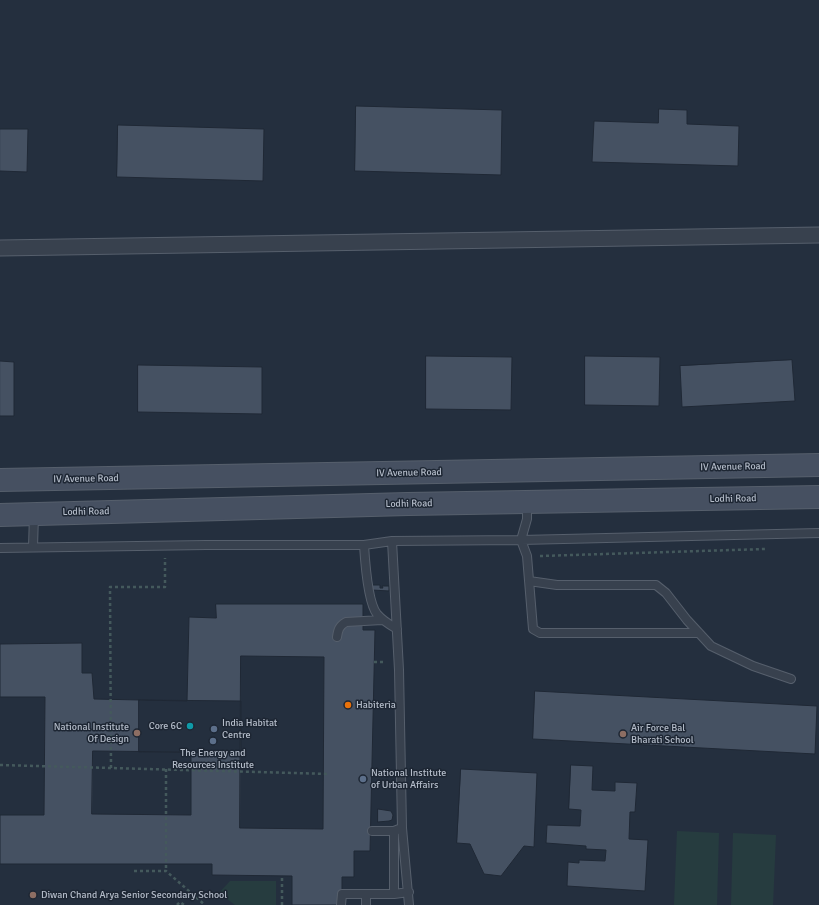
<!DOCTYPE html>
<style>
body{margin:0}
canvas{display:block;background:#242f3e}
</style>
<canvas width="819" height="905"></canvas>
<script>
const ctx = document.querySelector('canvas').getContext('2d');
ctx.lineJoin = 'round';
function fillPath(path, color) {
  ctx.fillStyle = color;
  ctx.fill(path, 'evenodd');
}
function strokePath(path, color, width, dash) {
  ctx.strokeStyle = color;
  ctx.lineWidth = width;
  ctx.lineCap = dash ? 'butt' : 'round';
  ctx.setLineDash(dash || []);
  ctx.stroke(path);
}
function label(font, color, halo, rows, align = 'center') {
  ctx.font = font + ' Signika,sans-serif';
  ctx.lineWidth = 3;
  ctx.setLineDash([]);
  ctx.textBaseline = 'middle';
  ctx.strokeStyle = halo;
  ctx.fillStyle = color;
  for (const [text, x, y, turn = 0] of rows) {
    ctx.save();
    ctx.translate(x, y);
    ctx.rotate((+turn || 0) * Math.PI / 180);
    ctx.textAlign = isNaN(turn) ? turn : align;
    if (halo) ctx.strokeText(text, 0, 0);
    ctx.fillText(text, 0, 0);
    ctx.restore();
  }
}
const green = new Path2D(`
 M677 831 719 833 717 905H674Z
 M733 833 776 835 773 905H731Z
 M230 881H276V905H235L219 893Z`);
const building = new Path2D(`
 M356 106 502 110 501 175 355 171Z
 M659 109 687 110V124L739 126 738 166 592 162 594 121 658 123Z
 M118 125 264 129 263 181 117 177Z
 M0 129H28L27 172 0 171Z
 M426 356 512 357 511 410 426 409Z
 M585 356 660 357 659 406 585 405Z
 M792 360 795 401 682 407 680 366Z
 M0 361 14 362V416H0Z
 M138 365 262 367V414L138 412Z
 M373 585H380V588H383L382 586H389V591L372 590Z
 M216 604H363V630H375L370 851H354V877H342V905H292V876L212 875V864H0V815H44L45 697H0V644L82 643V673H92L94 699 187 701 189 617 216 618ZM241 656 324 657 323 829 240 828ZM93 751 191 752V815L92 814Z
 M535 691 817 706 815 754 533 739Z
 M139 700 241 701V753L139 752Z
 M571 765 593 766 592 790 615 791V782L637 783 635 812H630L629 839 648 840 645 891 567 886 568 862 579 863V860L605 861 606 850 586 849V846L546 843 547 825 580 826 581 810 569 809Z
 M461 769 537 773 534 847 524 846 501 876 484 874 470 844 457 843Z
 M378 809 391 811 393 815 392 820 389 821 378 822Z`);
const path = new Path2D(`
 M540 556 765 549
 M374 662H386
 M0 765 330 774
 M111 768 110 587H165V558
 M166 769V871
 M134 871H166L205 905
 M177 905 180 902 184 905
 M282 905V876`);
const lane = new Path2D(`
 M527 503V519L521 540 527 556 533 629 540 633H699
 M364 545C365 561 368 603 377 614 383 621 390 625 397 629
 M33 547 34 515
 M0 548 206 545H364L392 541
 M529 581 557 585H656L666 593 687 620 711 646 753 666 791 679
 M337 637C338 630 339 626 346 622L382 620
 M372 831H394L399 829
 M394 894V831
 M341 905 342 894H394L409 892
 M366 905V894
 M409 905 402 828 399 670 392 541 521 540 819 533`);
const street = new Path2D(`
 M0 248 819 235`);
const secondary = new Path2D(`
 M0 480 819 465
 M0 515 408 504 819 497`);
const markers = [
 [348,705,4,"#e8710a"],
 [190,726,4,"#0f9aa8"],
 [214,729,4,"#5c6f8a"],
 [137,733,4,"#8d6e63"],
 [623,734,4,"#8d6e63"],
 [213,741,4,"#5c6f8a"],
 [363,779,4,"#5c6f8a"],
 [33,895,4,"#8d6e63"]
];
const streetNames = [
 ["IV Avenue Road",733,467,-1],
 ["IV Avenue Road",409,473,-1],
 ["IV Avenue Road",86,479,-1],
 ["Lodhi Road",733,499,-1],
 ["Lodhi Road",409,504,-1],
 ["Lodhi Road",86,512,-1]
];
const poiNames = [
 ["Habiteria",356,705],
 ["India Habitat",222,723],
 ["Centre",222,735],
 ["Core 6C",182,726,"right"],
 ["National Institute",129,727,"right"],
 ["Of Design",129,739,"right"],
 ["Air Force Bal",631,728],
 ["Bharati School",631,740],
 ["The Energy and",213,753,"center"],
 ["Resources Institute",213,765,"center"],
 ["National Institute",371,773],
 ["of Urban Affairs",371,785],
 ["Diwan Chand Arya Senior Secondary School",41,895]
];
fillPath(green, '#263c3f');
fillPath(building, '#455162');
strokePath(building, '#1f2835', 1);
strokePath(lane, '#565f6c', 10);
strokePath(street, '#565f6c', 17);
strokePath(secondary, '#565f6c', 24);
strokePath(path, '#44595c', 2.5, [3, 3]);
strokePath(lane, '#38414e', 8);
strokePath(street, '#38414e', 15);
strokePath(secondary, '#465061', 22);
for (const [x, y, r, color] of markers) {
  const dot = new Path2D();
  dot.arc(x, y, r, 0, 2 * Math.PI);
  ctx.fillStyle = color;
  ctx.fill(dot);
  strokePath(dot, '#1d2633', 1.5);
}
label('10px', '#b4bcc9', '#1d2633', streetNames);
label('10px', '#b4bcc9', '#1d2633', poiNames, 'left');
</script>
